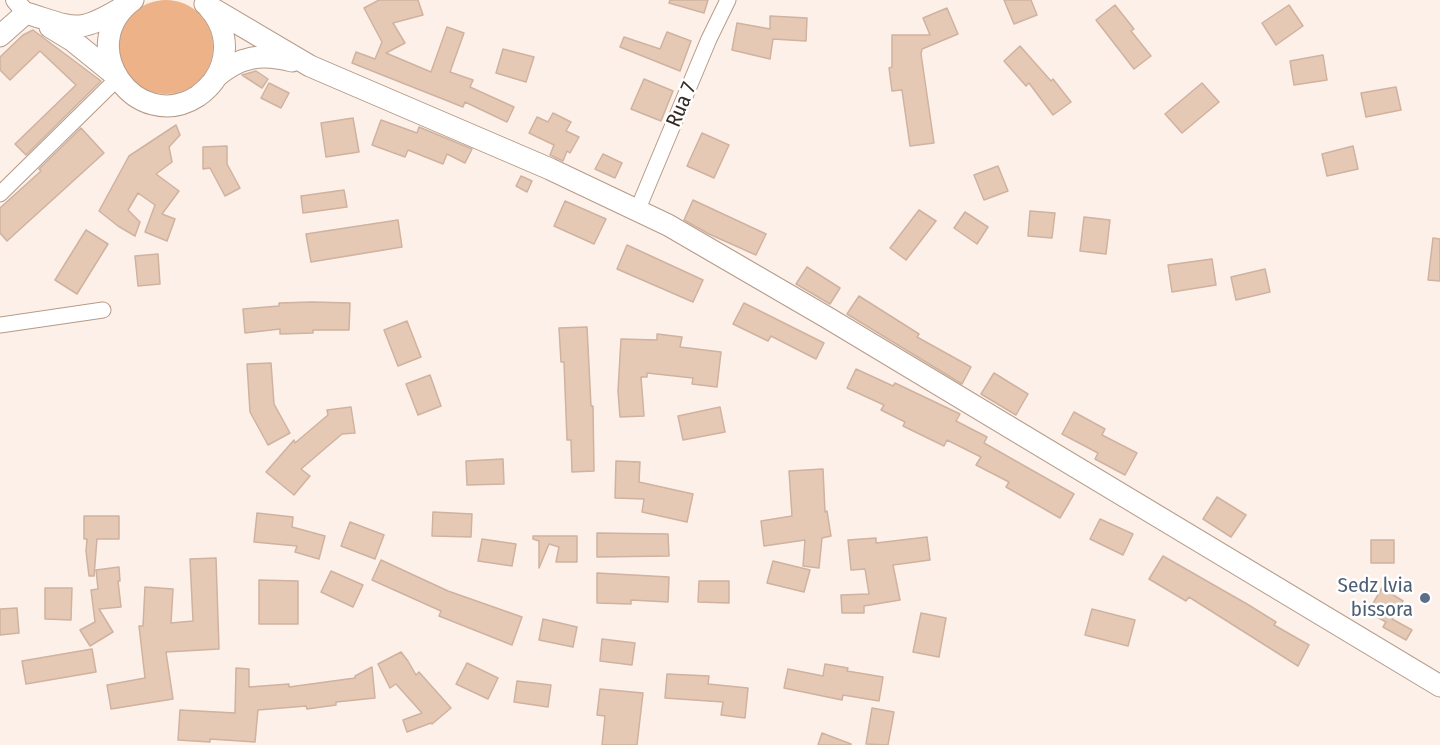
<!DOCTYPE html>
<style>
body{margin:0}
canvas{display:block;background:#fcf0e8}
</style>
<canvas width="1440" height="745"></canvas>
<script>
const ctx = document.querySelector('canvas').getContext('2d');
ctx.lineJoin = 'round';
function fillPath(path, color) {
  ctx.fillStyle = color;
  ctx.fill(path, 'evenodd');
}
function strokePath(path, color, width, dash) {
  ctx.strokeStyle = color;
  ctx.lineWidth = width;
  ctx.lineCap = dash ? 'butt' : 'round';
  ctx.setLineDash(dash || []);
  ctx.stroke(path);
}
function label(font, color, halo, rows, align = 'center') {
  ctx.font = font + ' "Fira Sans Condensed",sans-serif';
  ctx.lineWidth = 5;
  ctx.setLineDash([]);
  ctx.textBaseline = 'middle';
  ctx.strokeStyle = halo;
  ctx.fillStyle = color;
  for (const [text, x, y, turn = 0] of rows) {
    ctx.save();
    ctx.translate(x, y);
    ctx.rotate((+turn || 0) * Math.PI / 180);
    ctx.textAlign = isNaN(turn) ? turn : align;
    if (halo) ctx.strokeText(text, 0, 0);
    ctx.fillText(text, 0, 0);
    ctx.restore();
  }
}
const green = new Path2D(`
 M119 47a47 47 0 1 1 94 0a47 47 0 1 1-94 0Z`);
const building = new Path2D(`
 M379 0H418L423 15 393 23 405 43 386 53 431 72 447 27 464 33 450 72 473 80 470 87 514 107 507 122 465 102 463 107 352 63 356 52 375 59 382 42 364 8Z
 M670 0H708L704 13 669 3Z
 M1004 0H1031L1037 15 1014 24Z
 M1115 5 1134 29 1131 31 1151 56 1134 69 1096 20Z
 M1289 5 1303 26 1276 45 1262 23Z
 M947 8 958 34 922 49 921 54 934 143 910 146 902 90 892 91 889 68 892 67V35H930L923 18Z
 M770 16 807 18 806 41 773 39 770 59 732 50 737 23 770 29Z
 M33 30 101 81 26 155 15 144 76 85 40 51 10 80 0 70V57L23 35Z
 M667 32 691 41 680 71 620 47 624 37 660 49Z
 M1020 46 1051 81 1053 79 1071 102 1053 115 1029 83 1026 86 1004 61Z
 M503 49 534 57 526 82 496 73Z
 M1323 55 1327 80 1294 85 1290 61Z
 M256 71 268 79 262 88 242 75Z
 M644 79 673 91 661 121 631 109Z
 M269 83 289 93 281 108 261 98Z
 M1202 83 1219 102 1182 133 1165 114Z
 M1396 87 1401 110 1366 117 1361 93Z
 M553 113 571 122 566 131 579 137 570 153 567 151 563 161 550 155 554 145 529 133 537 117 548 122Z
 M353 118 359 152 326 157 321 123Z
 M381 120 417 133 419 127 472 149 465 163 447 154 443 164 408 150 405 157 372 145Z
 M176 125 180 135 169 147 172 162 156 174 179 191 162 214 175 219 167 241 145 232 155 205 138 193 128 210 140 222 135 236 118 226 99 211 129 156Z
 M81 128 104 153 7 241 0 233V208L41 171 39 169Z
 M702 133 729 145 714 178 687 166Z
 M227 146V164L240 188 225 196 210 168 203 169V147Z
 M1353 146 1358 169 1327 176 1322 154Z
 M603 154 622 163 615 178 595 169Z
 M998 166 1008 191 984 200 974 175Z
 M521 176 532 181 527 192 516 186Z
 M344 190 347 207 303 213 301 196Z
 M693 200 766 234 756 255 709 234 684 220Z
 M565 201 606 219 594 244 554 226Z
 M919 210 936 221 906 260 890 248Z
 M1030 211 1055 213 1052 238 1028 236Z
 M965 212 988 227 977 244 954 228Z
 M1084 217 1110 220 1106 254 1080 251Z
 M398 220 402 247 311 262 306 234Z
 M86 230 108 244 77 294 55 280Z
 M1433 238 1440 239V281L1428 280Z
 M627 245 703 280 693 302 617 269Z
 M158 254 160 284 138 286 135 256Z
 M1212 259 1216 285 1172 292 1168 265Z
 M807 267 840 288 830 304 796 284Z
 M1265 269 1270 292 1236 300 1231 277Z
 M859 296 919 334 917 337 971 367 962 384 847 314Z
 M312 302 350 303 349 330H313V333L280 334V329L245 333 243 309 279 306V303Z
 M744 303 824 343 816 359 771 336 768 341 733 324Z
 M407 321 421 357 398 366 384 330Z
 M587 327 591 406H593L594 471 572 472 571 440H567L564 362H561L559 328Z
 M657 334 682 337 680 347 721 352 717 387 692 384 693 378 647 373V377H641L644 416 620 417 618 391 621 339 657 340Z
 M271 363 274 404 290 433 268 445 250 412 247 364Z
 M856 369 893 386 895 383 960 414 956 421 987 437 984 443 1074 494 1060 518 1006 487 1009 482 976 465 981 457 947 440 944 446 903 426 905 422 881 410 884 405 847 388Z
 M994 373 1028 394 1016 415 981 394Z
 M430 375 441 406 418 415 406 384Z
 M351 407 355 433 342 434 301 469 310 476 294 495 266 472 294 440 295 443 328 415 327 410Z
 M720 407 725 432 683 440 678 416Z
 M1074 412 1105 429 1102 435 1137 453 1125 475 1095 459 1098 453 1062 434Z
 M503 459 504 484 467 485 466 461Z
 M616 461 640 462 639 482 693 494 687 522 642 512 644 499 615 498Z
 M823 469 825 512 827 511 831 536 822 538 819 568 803 566 805 540 764 546 761 521 792 516 789 471Z
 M1217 497 1246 515 1231 537 1203 519Z
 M433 512 472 514 471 537 432 536Z
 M257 513 293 517 292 527 325 536 319 559 295 552 297 546 254 542Z
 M84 516H119V539H97L94 576H89L86 551 87 539H84Z
 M1100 519 1133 534 1123 555 1090 539Z
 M350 522 384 535 375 559 341 546Z
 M597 533 668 534 669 556 597 557Z
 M533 536H577V562H556L559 547 549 544 539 568V541L533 539Z
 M927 537 930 560 893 565 900 600 864 606V613H842L841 595 869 594 865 569 851 570 848 540 876 538V543Z
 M482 539 516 544 512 566 478 561Z
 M1371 540H1394V563H1371Z
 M1163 556 1247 604 1276 622 1274 625 1309 645 1298 666 1189 597 1186 601 1149 579Z
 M216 558 219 649 166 652 173 699 111 709 107 685 145 678 139 626H143L145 587 173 589 171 623 193 621 190 559Z
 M381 560 448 591 522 617 512 645 439 616 441 611 372 580Z
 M773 561 810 570 804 592 767 583Z
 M119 567 120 581H118L121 607 99 609 113 632 90 646 80 630 95 622 91 590 98 589 96 570Z
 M331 571 363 585 353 607 321 592Z
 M597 573 669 577 668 602 631 600V604L597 603Z
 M259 580 298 581V624H259Z
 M699 581H729V603L698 602Z
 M45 588H72L71 620 45 619Z
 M1382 588 1403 601 1392 619 1412 630 1406 640 1383 627 1386 622 1368 612Z
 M17 608 19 633 0 635V609Z
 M1092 609 1135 620 1128 646 1085 635Z
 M921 613 946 618 939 657 913 652Z
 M543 619 577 627 573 647 539 640Z
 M602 639 635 643 632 665 600 661Z
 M92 649 96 672 26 684 22 661Z
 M401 652 408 661 416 675 419 672 451 708 432 724 431 723 407 732 403 720 422 713 396 684 390 688 378 664Z
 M467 663 498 678 488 699 456 684Z
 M825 664 848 668 847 671 883 677 879 701 843 695 842 700 784 688 788 669 823 676Z
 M372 667 375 698 336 702V705L307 709 306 706 258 710 255 742 210 739V742L178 740 180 710 235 713 236 668 249 669V687L289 684V687L355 678V676Z
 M667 674 709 676 708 684 748 688 745 718 721 715 723 702 665 698Z
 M517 681 551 685 548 707 514 702Z
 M600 689 643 693 637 745H602L605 716 597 715Z
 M872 708 894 712 888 745 866 744Z
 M822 733 851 744V745H818Z`);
const minor = new Path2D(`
 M0 194 117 79
 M637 211 709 39 728 0
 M0 325 103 310`);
const tertiary = new Path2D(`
 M15 0 26 13`);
const secondary = new Path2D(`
 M133 0C72 45 136 136 198 96 209 88 218 78 222 64 228 44 223 23 209 8
 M205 4 310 66 550 169 668 225 828 318 1440 686
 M26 13C75 28 77 35 123 7
 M50 27 73 41 115 75
 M0 36 26 13
 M216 77C240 56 262 53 292 61`);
const markers = [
 [1425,598,6,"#5c6f8a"]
];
const streetNames = [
 ["Rua 7",682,105,-67]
];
const serviceNames = [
 ["Sedz lvia",1413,586],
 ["bissora",1413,610]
];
fillPath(green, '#eeb288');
fillPath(building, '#e6c9b5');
strokePath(building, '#cfb29f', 1.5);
strokePath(minor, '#b69b87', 17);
strokePath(tertiary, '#b69b87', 20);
strokePath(secondary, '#b69b87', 23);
strokePath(minor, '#fff', 15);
strokePath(tertiary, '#fff', 18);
strokePath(secondary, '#fff', 21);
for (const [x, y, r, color] of markers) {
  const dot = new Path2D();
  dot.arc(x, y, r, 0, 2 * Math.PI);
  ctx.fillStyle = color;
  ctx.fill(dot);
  strokePath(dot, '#fff', 2);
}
label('21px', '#362b23', '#fff', streetNames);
label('21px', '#4e5e75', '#fff', serviceNames, 'right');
</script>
